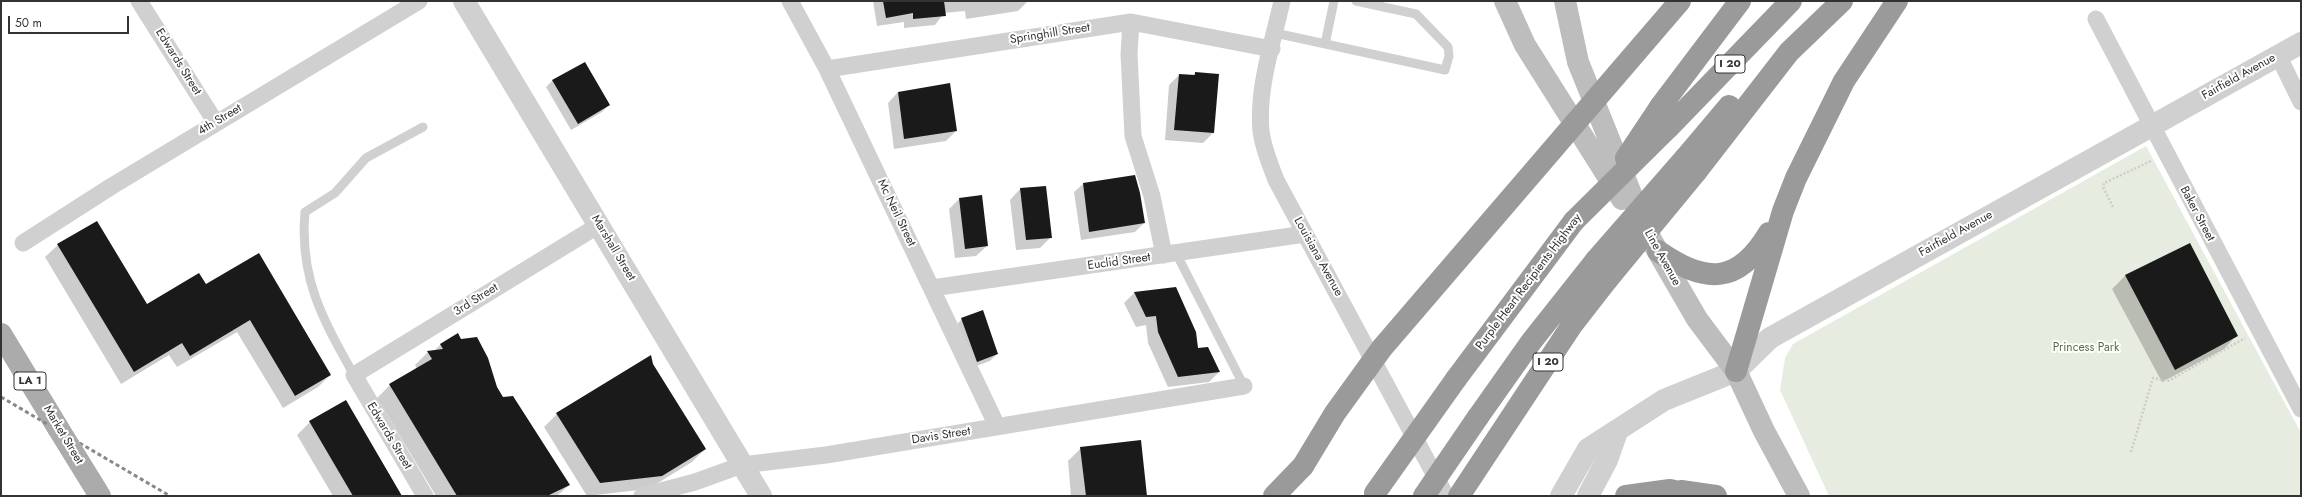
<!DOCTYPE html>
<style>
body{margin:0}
#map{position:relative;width:2302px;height:497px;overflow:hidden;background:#fff;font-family:Jost,sans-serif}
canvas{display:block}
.frame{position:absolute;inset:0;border:2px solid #333;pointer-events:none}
.scale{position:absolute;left:8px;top:16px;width:121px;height:18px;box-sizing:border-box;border:2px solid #333;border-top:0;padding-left:5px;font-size:12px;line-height:14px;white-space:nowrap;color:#333;-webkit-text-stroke:3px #fff;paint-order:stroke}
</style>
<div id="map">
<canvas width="2302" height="497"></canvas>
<div class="frame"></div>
<div class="scale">50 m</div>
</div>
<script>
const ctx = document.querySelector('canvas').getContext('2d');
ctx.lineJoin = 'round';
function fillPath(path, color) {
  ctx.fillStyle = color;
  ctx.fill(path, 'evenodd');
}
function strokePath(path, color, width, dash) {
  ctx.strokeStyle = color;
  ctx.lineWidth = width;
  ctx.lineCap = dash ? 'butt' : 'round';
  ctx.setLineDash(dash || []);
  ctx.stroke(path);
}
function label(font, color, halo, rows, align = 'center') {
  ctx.font = font + ' Jost,sans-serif';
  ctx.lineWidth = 4;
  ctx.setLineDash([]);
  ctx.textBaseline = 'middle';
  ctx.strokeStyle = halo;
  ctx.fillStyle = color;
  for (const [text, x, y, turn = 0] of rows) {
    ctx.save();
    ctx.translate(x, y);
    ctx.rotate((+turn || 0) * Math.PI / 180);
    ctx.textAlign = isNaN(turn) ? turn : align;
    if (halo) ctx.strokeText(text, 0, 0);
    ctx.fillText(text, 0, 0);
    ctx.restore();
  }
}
const green = new Path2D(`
 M2146 146 2301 433V496H1829L1780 390 1785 358 1793 344Z`);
const shadow = new Path2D(`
 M873 1H1027V2L1018 11 966 19 965 11 944 13 935 25 904 28V22L877 26Z
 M1195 73 1213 133 1203 143 1165 140 1169 85 1179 75 1192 76Z
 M553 80 609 105 602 112 571 130 546 87Z
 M898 92 956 131 946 141 894 149 888 103Z
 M1083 184 1144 223 1135 232 1081 240 1074 192Z
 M1045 187 1051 237 1040 248 1016 250 1010 200 1020 189Z
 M959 199 987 246 976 256 955 258 949 209Z
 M2190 244 2237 335 2224 349 2162 382 2112 289 2125 276Z
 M58 245 146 305 205 286 330 375 318 387 283 408 237 332 177 367 169 355 121 384 45 257Z
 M1175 288 1197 349 1219 372 1209 382 1168 387 1148 343 1146 325 1136 327 1124 303 1134 293Z
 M962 319 997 354 990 361 970 368 955 326Z
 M441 344 496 388 569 485 557 496H436L377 398 390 385 417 369 415 365 428 352 434 351Z
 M652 364 705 449 692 462 648 489 587 496 544 427 557 414Z
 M310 422 401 496H333L297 435Z
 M1081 448 1146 496H1071L1068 461Z`);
const building = new Path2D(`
 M883 1H944L946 16 913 19V13L886 18Z
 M585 62 610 105 578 124 552 80Z
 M1195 72 1219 74 1214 133 1174 130 1179 74 1195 75Z
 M950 83 957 131 904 139 898 92Z
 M1135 175 1140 193 1145 223 1089 232 1083 183Z
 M1046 186 1052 238 1026 240 1020 188Z
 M982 195 988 246 965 249 959 198Z
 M97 221 147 304 199 273 206 284 259 253 331 375 295 396 250 320 190 356 182 343 134 372 57 244Z
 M2190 243 2238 336 2175 370 2125 275Z
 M1176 287 1196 332 1198 348 1208 347 1220 372 1178 377 1158 332 1156 316 1146 317 1134 292Z
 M983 310 998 354 977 362 961 318Z
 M458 333 461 339 477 337 488 358 497 387 503 397 513 396 570 485 547 496H457L389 384 432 359 427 351 443 349 440 344Z
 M651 355 653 364 706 449 662 476 600 483 556 413Z
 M346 400 402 496H353L309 421Z
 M1141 440 1147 496H1086L1080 447Z`);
const path = new Path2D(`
 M2113 207 2103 187 2104 183 2151 161 2152 162
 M2131 452 2153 378 2168 381 2245 338`);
const service = new Path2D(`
 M1275 33 1445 70 1449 56 1448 47 1416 14 1356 1
 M1325 44 1334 1
 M1176 253 1244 386
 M354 375C323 320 299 278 305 212L335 193 366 158 423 127`);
const minor = new Path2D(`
 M139 1 216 123
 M790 1 827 69 997 426
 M1282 1C1273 42 1257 88 1261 131 1263 148 1270 164 1276 180L1446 496
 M2096 19 2301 409
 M1131 22 1129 54 1133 136 1152 196 1164 255
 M2278 55 2301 102
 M827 69 1131 22 1272 49
 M23 243 112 186 419 1
 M932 288 1305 234
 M425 496 354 375 599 225
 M642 496 695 482 742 465 826 455 1244 386`);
const tertiary = new Path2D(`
 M464 1 761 496
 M1561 496 1588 449 1664 400 1736 371 1770 338 2301 43
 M1588 496 1607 460 1617 432`);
const secondary = new Path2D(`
 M1505 1 1525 45 1622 199
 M1565 1 1578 62 1646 231 1697 319 1736 371 1764 431 1799 496`);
const primary = new Path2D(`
 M1 334 58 428`);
const motorway = new Path2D(`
 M1660 107 1740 1
 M1669 127 1791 1
 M1686 157 1729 106
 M1696 172 1789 52 1842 1
 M1658 251C1705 284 1738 285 1769 233
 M1736 371 1783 211 1796 178 1844 81 1897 1
 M1456 379 1574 221
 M1478 417 1531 342 1596 260
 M1681 491 1716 496
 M1274 496 1303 466
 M1459 496 1572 325 1607 280
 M1626 496 1670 490 1696 496`);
const rail = new Path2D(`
 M1 397 170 496`);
const primaryBridge = new Path2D(`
 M58 428 100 496`);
const motorwayBridge = new Path2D(`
 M1626 158 1660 107
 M1574 221 1669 127
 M1596 260 1686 157
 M1607 280 1696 172
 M1303 466 1335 413 1382 348 1680 1
 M1375 493 1456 379
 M1424 496 1478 417`);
const shields = [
 [1730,64,30],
 [1548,362,30],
 [30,381,32]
];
const shieldNames = [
 ["I 20",1730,64],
 ["I 20",1548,362],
 ["LA 1",30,381]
];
const streetNames = [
 ["Springhill Street",1050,34,-9],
 ["Edwards Street",178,62,58],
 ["Fairfield Avenue",2239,77,-29],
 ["4th Street",220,120,-31],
 ["Mc Neil Street",896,213,64],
 ["Baker Street",2197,214,62],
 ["Fairfield Avenue",1956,234,-29],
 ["Marshall Street",613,248,59],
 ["Louisiana Avenue",1318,257,61],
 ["Line Avenue",1662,258,61],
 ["Euclid Street",1119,262,-8],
 ["Purple Heart Recipients Highway",1529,282,-53],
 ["3rd Street",476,300,-32],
 ["Market Street",63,435,59],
 ["Edwards Street",389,436,59],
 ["Davis Street",941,436,-9]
];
const parkNames = [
 ["Princess Park",2086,348]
];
fillPath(green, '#e6ecdf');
fillPath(shadow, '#0003');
fillPath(building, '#1a1a1a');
strokePath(path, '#cdcdcd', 2.5, [2, 2]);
strokePath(service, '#d0d0d0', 9);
strokePath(minor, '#d0d0d0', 17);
strokePath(tertiary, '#d0d0d0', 22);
strokePath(secondary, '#bdbdbd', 22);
strokePath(primary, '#ababab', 22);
strokePath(motorway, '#9a9a9a', 22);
strokePath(rail, '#888', 3, [4, 3]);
strokePath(primaryBridge, '#ababab', 22);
strokePath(motorwayBridge, '#9a9a9a', 22);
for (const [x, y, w] of shields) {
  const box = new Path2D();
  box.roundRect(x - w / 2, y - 9, w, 18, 3);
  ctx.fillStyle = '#fff';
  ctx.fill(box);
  strokePath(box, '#333', 1);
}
label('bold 11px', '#333', null, shieldNames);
label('12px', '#333', '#fff', streetNames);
label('12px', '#56703f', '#fff', parkNames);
</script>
